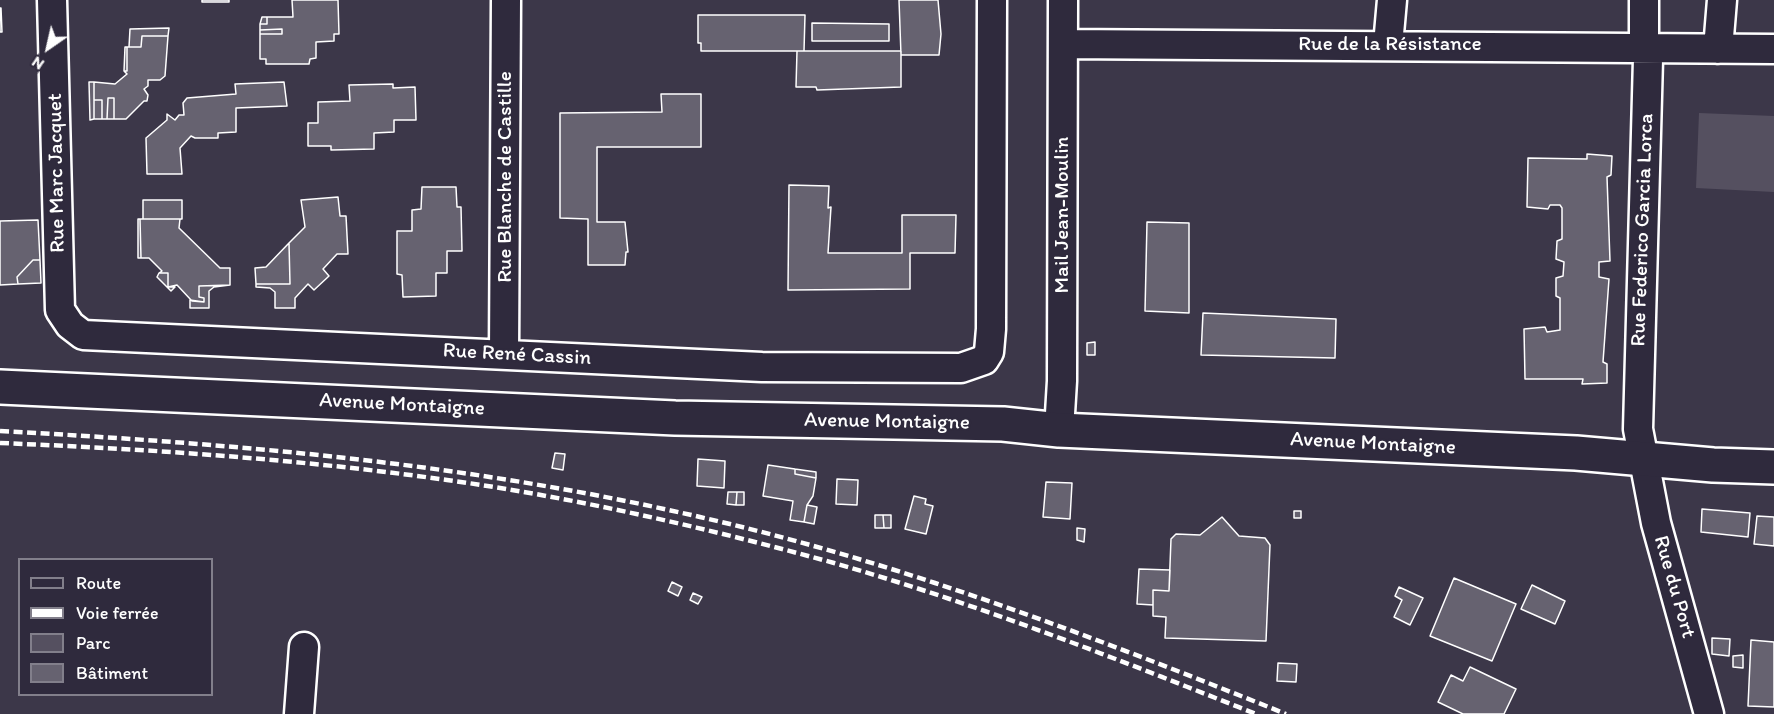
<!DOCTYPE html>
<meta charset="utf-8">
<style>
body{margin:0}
#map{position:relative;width:1774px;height:714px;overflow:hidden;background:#3c3749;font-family:Itim,sans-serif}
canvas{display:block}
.legend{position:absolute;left:18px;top:558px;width:195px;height:138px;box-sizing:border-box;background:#2f2a3d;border:2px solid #827f8b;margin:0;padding:8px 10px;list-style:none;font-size:18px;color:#fff}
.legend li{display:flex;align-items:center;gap:12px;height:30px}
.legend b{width:30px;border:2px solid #827f8b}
.north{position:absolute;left:18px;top:18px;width:60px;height:60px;-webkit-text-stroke:4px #2f2a3d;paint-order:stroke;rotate:214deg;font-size:16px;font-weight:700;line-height:24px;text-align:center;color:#fff}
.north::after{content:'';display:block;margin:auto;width:21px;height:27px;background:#fff;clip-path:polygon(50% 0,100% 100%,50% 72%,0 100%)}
</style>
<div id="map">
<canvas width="1774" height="714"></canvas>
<ul class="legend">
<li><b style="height:8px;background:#2f2a3d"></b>Route</li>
<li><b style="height:8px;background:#fff"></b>Voie ferrée</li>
<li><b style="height:16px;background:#555060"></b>Parc</li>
<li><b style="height:16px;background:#666270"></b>Bâtiment</li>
</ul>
<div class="north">N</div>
</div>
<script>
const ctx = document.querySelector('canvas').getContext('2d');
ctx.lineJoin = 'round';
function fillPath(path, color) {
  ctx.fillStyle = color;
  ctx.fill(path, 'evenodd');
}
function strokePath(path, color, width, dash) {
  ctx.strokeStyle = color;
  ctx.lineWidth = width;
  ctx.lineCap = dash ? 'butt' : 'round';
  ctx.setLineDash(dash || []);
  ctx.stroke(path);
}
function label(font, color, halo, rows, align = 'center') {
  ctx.font = font + ' Itim,sans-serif';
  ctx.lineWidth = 4.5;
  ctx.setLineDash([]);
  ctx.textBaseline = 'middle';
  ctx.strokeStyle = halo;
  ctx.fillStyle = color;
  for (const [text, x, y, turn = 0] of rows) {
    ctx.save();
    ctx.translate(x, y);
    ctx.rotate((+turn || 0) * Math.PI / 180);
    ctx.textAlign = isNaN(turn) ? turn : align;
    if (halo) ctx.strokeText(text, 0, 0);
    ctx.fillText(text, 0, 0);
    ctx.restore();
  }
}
const green = new Path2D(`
 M1699 113 1774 116V192L1696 188Z`);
const building = new Path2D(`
 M202 0H229V2H202Z
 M292 0H338L339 34H334V41L316 42V58L310 59 309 64H266V59H260V34H282V29L260 30V24H267V17H293Z
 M899 0H938L941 34 939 55H901Z
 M0 8H1L2 32H0Z
 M698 15H805L804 51H701V43H698Z
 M262 17H267V24H260Z
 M812 23 889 24V41H812Z
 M169 28 168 36H142L141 47H127V71H124L125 47H129L130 29Z
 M282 29V34H260V30Z
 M142 36H168L165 76 160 80H148V86L144 89 148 95 147 101H144L126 119H114V98H108L107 119H102V100H94V82L115 84 127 74 124 71H127V47H141Z
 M797 51H901V87L817 90 816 87H796Z
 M89 82H94V119L90 120Z
 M284 82 287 106 236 108V132L218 133V138H195L191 136 180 148 182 174H147L146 138 167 120V114L175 120 179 115H184L183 103 187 98 236 94 235 84Z
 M393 84V88L415 87 416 120H394V132L374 133V149L331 150V146H308V123H318V102L350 101 349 85Z
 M661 94H701V147H597V222H625L628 252H626L625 265H588V219L560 218V113L662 112Z
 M108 98H114V119H107Z
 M94 100H102V119H94Z
 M1587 154 1612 156 1611 175 1607 177 1610 261 1599 262V277L1609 279 1603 362 1607 364V383L1582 384 1583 379H1525L1524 329 1545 327 1547 332 1560 330V298L1556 296V278L1563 276 1564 262 1556 259 1557 241 1562 239V208L1560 205H1550L1548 209 1527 207 1528 158 1587 159Z
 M789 185 829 186 828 208 831 207 828 253H902V215H956L955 253H910V289L788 290Z
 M422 187H456L457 207H461L462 251H447V273H436V296L403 297 402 275 397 274V231H412V210L421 209Z
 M338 197 340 216H346L348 254H337L323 269 329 276 314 290 308 284 295 298V308H275V292L270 288 256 287V284H290L289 243 305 227 301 200Z
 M143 200H182V219H143Z
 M138 219H140L141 258H138Z
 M140 219H182H180L179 228 220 268H230V285L199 286V297L204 298V302L192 301 177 285 168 287V273H159L162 271 149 258H141Z
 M38 220 40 260H33L17 277 18 284 0 285V221Z
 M1147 222 1189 223V313L1145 311Z
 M289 243 290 284H256L255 268 266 267Z
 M33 260H40L41 283 18 284 17 277Z
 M159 273H168V287H175L171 291 157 277Z
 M230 285 214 287 209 291V308H190V300L204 302V298L199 297V286Z
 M1203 313 1336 319 1335 358 1201 355Z
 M1095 342V355H1087V343Z
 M555 453 565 454 563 470 552 468Z
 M698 459 725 461 724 488 697 486Z
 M768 465 795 469V474L816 478 813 496 807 505 804 522 790 520 793 501 763 496Z
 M795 469 816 472V478L795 474Z
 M837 479 858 480 857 505 836 504Z
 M1046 482 1072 483 1070 519 1043 517Z
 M728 492H737L736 505 727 504Z
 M737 492H744V505H736Z
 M914 496 926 499 925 504 933 506 926 534 905 529Z
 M807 505 817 507 814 524 804 522Z
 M1702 509 1750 513 1748 537 1701 532Z
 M1294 511H1301V518H1294Z
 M875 515H883L884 528H875Z
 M883 515H891V528H884Z
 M1757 516 1774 517V546L1754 544Z
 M1222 517 1239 536 1265 538 1270 545 1266 641 1165 638 1166 617 1153 616V590L1169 591 1171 539 1176 534 1200 535Z
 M1077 528 1085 529 1084 542 1077 540Z
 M1139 569 1170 570 1169 591 1153 590V605L1137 604Z
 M1454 578 1516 604 1492 661 1430 636Z
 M672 582 682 587 678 596 668 591Z
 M1532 585 1565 601 1555 624 1521 609Z
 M1399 587 1423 598 1410 625 1394 617 1402 600 1395 596Z
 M693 593 702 597 698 604 690 600Z
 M1712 638 1730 639 1729 656 1712 654Z
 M1751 640 1774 642V707L1748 706Z
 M1743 655V668L1733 667V656Z
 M1278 663 1297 664 1296 682 1277 681Z
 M1470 667 1516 689 1504 714H1463L1438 702 1451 675 1463 681Z`);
const minor = new Path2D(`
 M52 0 60 310 70 325 83 335 762 367 961 368 984 360 989 352 991 329 992 0
 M1644 0V37L1648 59 1638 429 1656 523 1709 714
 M1063 44 1774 49
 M1388 45 1392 0
 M1718 49 1722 0
 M504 353 506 0
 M1059 430 1062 381 1063 0
 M299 714 304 647`);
const major = new Path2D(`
 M0 387 675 418 1003 424 1059 430 1576 453 1713 465 1774 467`);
const rail = new Path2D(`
 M0 431C239 444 465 463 700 517 902 563 1094 637 1286 714
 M0 443C149 449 298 459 447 480 577 498 707 528 834 563 978 604 1117 659 1256 714`);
const streetNames = [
 ["Rue de la Résistance",1390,45],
 ["Rue Marc Jacquet",57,173,-91],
 ["Rue Blanche de Castille",506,177,-90],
 ["Mail Jean-Moulin",1063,215,-90],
 ["Rue Federico Garcia Lorca",1643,230,-88],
 ["Rue René Cassin",517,355,3],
 ["Avenue Montaigne",402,405,3],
 ["Avenue Montaigne",887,422,1],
 ["Avenue Montaigne",1373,444,3],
 ["Rue du Port",1674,587,74]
];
fillPath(green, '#555060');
fillPath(building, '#666270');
strokePath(building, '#fff', 1.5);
strokePath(minor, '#fff', 33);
strokePath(major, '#fff', 38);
strokePath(minor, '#2f2a3d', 28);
strokePath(major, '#2f2a3d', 33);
strokePath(rail, '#fff', 4.5, [9, 4.5]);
label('21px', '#fff', '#2f2a3d', streetNames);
</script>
